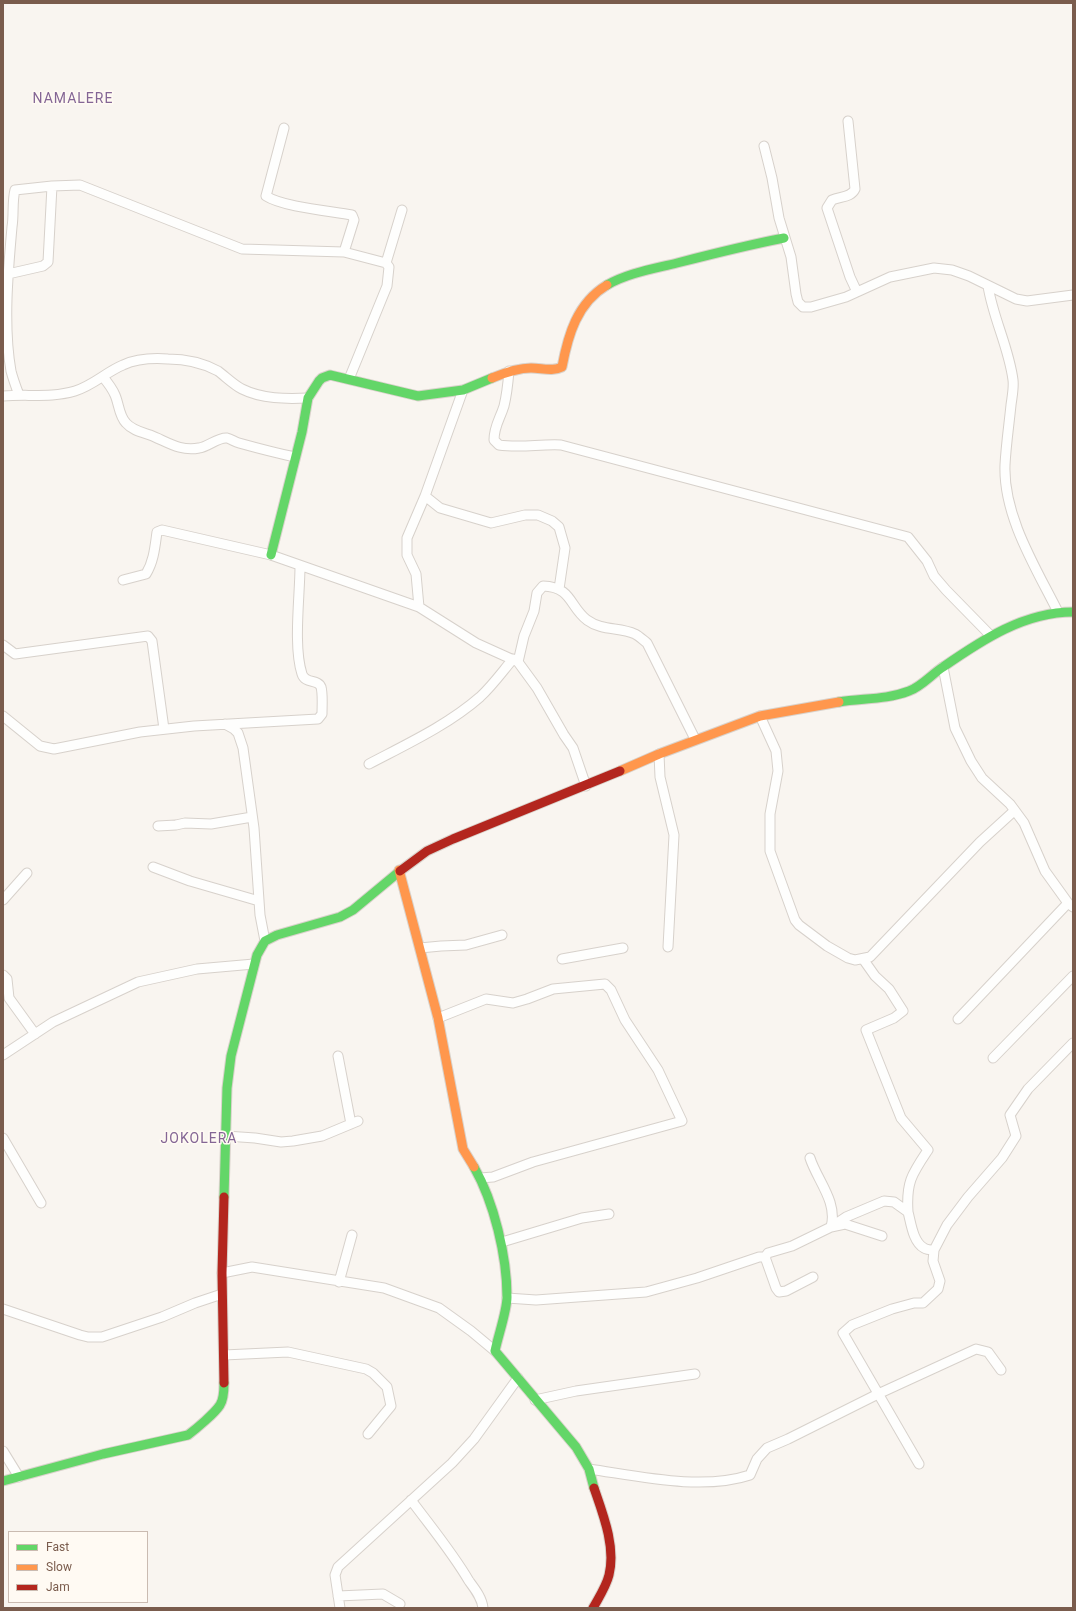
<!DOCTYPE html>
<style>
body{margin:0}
#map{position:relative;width:1076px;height:1611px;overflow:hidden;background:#f9f5f0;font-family:Roboto,sans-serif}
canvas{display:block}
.frame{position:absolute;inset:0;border:4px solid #7a5c4d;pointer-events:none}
.legend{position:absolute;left:8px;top:1531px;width:140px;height:72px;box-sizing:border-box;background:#fffaf3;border:1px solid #cabbb1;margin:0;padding:5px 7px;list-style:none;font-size:12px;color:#7a5c4d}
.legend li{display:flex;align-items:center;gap:8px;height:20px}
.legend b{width:20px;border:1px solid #cabbb1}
</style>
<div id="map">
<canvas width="1076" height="1611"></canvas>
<div class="frame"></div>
<ul class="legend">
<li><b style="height:5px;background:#63d668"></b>Fast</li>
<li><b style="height:5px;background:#ff974d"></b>Slow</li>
<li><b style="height:5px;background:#b3261e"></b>Jam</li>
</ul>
</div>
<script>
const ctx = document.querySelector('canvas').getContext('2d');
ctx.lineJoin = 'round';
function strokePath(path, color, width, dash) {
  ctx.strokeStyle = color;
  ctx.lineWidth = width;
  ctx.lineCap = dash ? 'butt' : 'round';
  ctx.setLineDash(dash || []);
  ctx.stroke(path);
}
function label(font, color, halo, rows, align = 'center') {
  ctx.font = font + ' Roboto,sans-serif';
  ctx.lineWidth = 3;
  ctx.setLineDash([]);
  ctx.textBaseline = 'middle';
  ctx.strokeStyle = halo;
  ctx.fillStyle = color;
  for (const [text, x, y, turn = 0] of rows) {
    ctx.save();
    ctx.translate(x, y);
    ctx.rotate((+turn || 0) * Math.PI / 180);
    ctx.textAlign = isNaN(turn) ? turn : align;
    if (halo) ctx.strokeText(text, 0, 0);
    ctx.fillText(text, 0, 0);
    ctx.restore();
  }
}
const street = new Path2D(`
 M848 121 855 189C851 198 840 196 832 200L827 208 850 277 857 292
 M284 128 266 196C283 207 330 211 352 215L354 220 344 252
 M764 146 772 178 779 218 791 257 796 294 798 302 803 307H811L846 297 890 277 934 268 952 270 969 276 1016 299 1027 301 1073 295
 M8 274 43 266 48 262 52 186
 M988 286C993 318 1009 348 1013 380 1014 388 1012 397 1011 405 1009 425 1006 445 1005 465 1003 516 1036 568 1058 612
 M509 371C508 383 507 394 504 406 500 419 494 426 494 440L499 445C520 448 540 444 561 445L908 537 927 561 934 576 946 590 991 636
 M103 377C108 383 112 388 115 395 119 404 119 416 126 423 132 430 141 432 150 435 166 441 180 452 199 448 208 447 218 437 227 438 231 439 235 442 239 443 257 448 276 453 295 457
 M349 379 387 286 389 267 386 263 402 210
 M19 395C16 387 13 379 11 371 3 326 8 272 12 227 14 215 12 201 15 190L52 186 80 185 242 249 344 252 386 263
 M3 396C27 394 52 398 75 391 94 385 106 372 123 365 136 359 154 358 168 359 185 359 203 363 218 371 226 377 234 385 242 389 262 399 286 399 308 398
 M425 496 440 508 491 523 525 515H538L552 521 559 527 565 548 559 589
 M123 580 146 574C154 561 155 546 157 532L162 530 271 555 419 607 476 643 518 662 537 688 564 735 573 748 586 786
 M419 607 416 574 407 555V538L425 496 463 390
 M3 645 15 654 148 636 152 641 164 729
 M518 662 524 636 534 611 537 593 543 586C572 587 569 606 587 620 602 631 619 627 635 634 639 636 643 640 647 643L695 739
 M943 667 955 728 971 761 982 778 1010 804 1024 823 1045 871 1068 903 1073 907
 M3 716 40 746 54 749 140 732 194 726 318 719 322 714C322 706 323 694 321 687 318 679 305 684 302 674 293 646 300 596 300 566
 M760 716 776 751 778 771 770 814V851L795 920 799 925 827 946 848 958 855 960 870 957 980 842 1014 811
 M225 724 234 729 238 733 243 748 254 828 260 915 265 941
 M659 754 660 777 674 835 668 947
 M369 764C407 744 448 725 480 697 492 686 502 672 513 659
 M158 826 176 825 185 823 211 824 252 817
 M153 867 190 881 259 901
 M3 900 27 873
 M420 948 441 946 466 945 502 935
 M562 959 623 948
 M863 959 875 976 889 989 903 1011 894 1018 866 1030 901 1118 928 1150C912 1174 906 1182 908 1212
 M3 975 7 979 9 998 35 1034
 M438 1018 486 999 513 1003 527 999 553 989 605 984 611 990 625 1020 658 1070 682 1121 533 1162 493 1177 480 1178
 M958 1019 1068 903
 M3 1055 53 1022 138 982 197 969 254 964
 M338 1056 351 1124
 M993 1058 1073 976
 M226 1136 255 1138 281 1142 293 1141 322 1136 358 1121
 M3 1138 41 1203
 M882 1236 845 1224 831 1227 846 1217 884 1201 894 1202 908 1212C911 1223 913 1242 924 1248 927 1250 932 1250 934 1250
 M502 1242 582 1218 609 1214
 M765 1257 768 1253 792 1246 831 1227C838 1202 817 1180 810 1158
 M222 1273 252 1267 384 1288 439 1308 471 1331 495 1351
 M339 1282 352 1235
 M507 1298 536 1300 646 1292 697 1278 759 1257H765L776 1288 779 1292 786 1291 813 1277
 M3 1309 80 1335 88 1337H102L162 1317 195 1303 222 1294
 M224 1355 288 1352 366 1369 373 1373 387 1387 391 1406 368 1434
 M535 1400 576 1391 695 1374
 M3 1451 19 1477
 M919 1464 843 1333 852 1325 892 1309 914 1303H923L938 1289 940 1281 933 1261 934 1250 947 1225 968 1197 1002 1158 1016 1136 1010 1115 1028 1089 1073 1043
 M589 1469C638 1476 702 1491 750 1475L757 1459 767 1448 788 1439 878 1394 976 1349 988 1352 1001 1370
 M411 1500C431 1527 452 1552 469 1581 475 1589 482 1598 483 1608
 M338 1596 383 1594 400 1604
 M340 1608 335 1575 338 1567 452 1463 474 1439 518 1378`);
const fast = new Path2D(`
 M607 285C628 273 653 269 677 263 712 254 748 245 784 238
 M271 555 302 432 308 398 319 381 322 378 330 375 418 396 463 390 492 378
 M839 702C862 698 886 700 909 691 921 687 932 674 943 667 982 640 1024 612 1073 612
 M474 1167C494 1202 507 1256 507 1297 507 1311 498 1336 495 1351L576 1447 589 1469 594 1488
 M224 1197 227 1088 231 1056 257 955 265 941 277 935 340 917 353 910 400 871
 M3 1481 103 1454 188 1435C196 1429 215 1413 220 1405 224 1399 224 1390 224 1383`);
const slow = new Path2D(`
 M492 378C504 373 517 368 531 368 542 368 552 372 562 367 568 335 577 303 607 285
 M620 771 659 754 760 716 839 702
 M399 870 438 1018 463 1149 474 1167`);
const jam = new Path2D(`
 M400 871 427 851 453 839 620 771
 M224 1383 222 1273 224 1197
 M593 1608C599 1597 606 1587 609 1575 616 1547 603 1514 594 1488`);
const quarterNames = [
 ["NAMALERE",73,99],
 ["JOKOLERA",199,1139]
];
strokePath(street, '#d7d1cb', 11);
strokePath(fast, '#d9d2cb', 11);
strokePath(slow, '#d9d2cb', 11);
strokePath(jam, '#d9d2cb', 11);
strokePath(street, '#fefefd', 9);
strokePath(fast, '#63d668', 9);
strokePath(slow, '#ff974d', 9);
strokePath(jam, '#b3261e', 9);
ctx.letterSpacing = '1px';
label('14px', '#846695', '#fffaf3', quarterNames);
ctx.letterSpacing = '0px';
</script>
